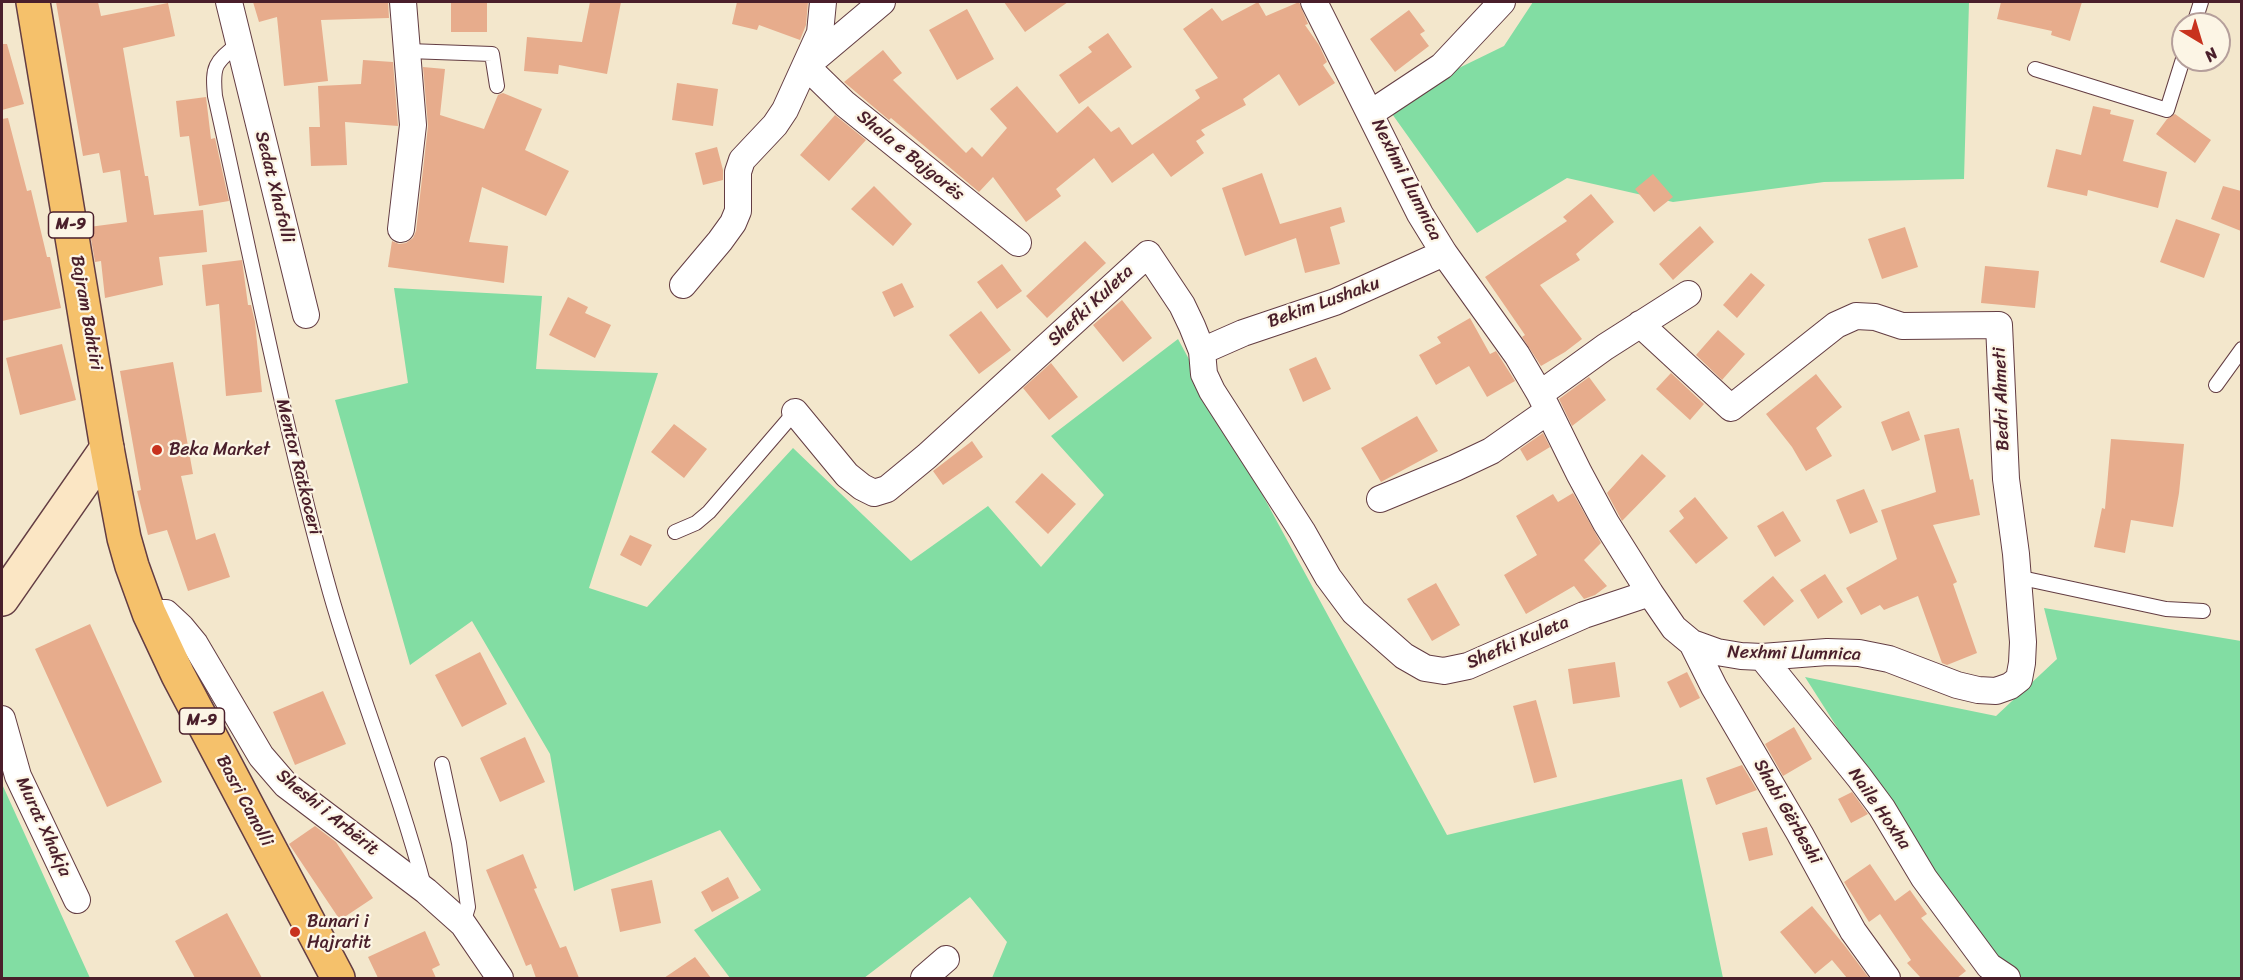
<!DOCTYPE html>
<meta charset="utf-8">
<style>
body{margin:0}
#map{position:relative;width:2243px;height:980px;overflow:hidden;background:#f3e7cc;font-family:Sriracha,sans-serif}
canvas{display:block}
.frame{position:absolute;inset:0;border:3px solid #4a1f2b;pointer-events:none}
.north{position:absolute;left:2171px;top:12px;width:60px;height:60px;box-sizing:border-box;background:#fcf5e5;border:2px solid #b59f9b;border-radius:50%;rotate:142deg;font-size:16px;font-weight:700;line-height:24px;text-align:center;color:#4a1f2b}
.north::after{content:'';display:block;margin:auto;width:21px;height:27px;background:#c8321e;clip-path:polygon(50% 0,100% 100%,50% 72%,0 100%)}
</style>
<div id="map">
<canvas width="2243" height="980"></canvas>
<div class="frame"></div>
<div class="north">N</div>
</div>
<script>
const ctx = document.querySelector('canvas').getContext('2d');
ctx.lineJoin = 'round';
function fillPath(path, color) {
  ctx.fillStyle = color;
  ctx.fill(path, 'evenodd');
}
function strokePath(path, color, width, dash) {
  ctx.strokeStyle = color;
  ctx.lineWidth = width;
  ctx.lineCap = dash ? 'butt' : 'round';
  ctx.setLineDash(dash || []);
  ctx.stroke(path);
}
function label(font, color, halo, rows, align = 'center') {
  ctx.font = font + ' Sriracha,sans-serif';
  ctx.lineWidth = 4.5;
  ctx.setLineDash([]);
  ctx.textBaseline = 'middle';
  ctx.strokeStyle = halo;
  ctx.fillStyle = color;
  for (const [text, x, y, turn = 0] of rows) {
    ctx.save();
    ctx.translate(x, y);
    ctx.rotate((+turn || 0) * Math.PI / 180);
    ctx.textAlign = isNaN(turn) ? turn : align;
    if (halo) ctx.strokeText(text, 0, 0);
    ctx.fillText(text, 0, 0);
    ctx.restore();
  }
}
const green = new Path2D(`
 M1533 2H1969L1964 179 1824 182 1673 202 1567 178 1477 233 1385 104 1504 46Z
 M394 288 542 296 536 369 658 373 589 588 647 607 793 448 911 561 988 506 1041 567 1104 495 1051 436 1178 339 1447 835 1682 779 1723 978H992L1007 942 970 897 864 978H730L694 930 761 890 720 830 574 891 550 754 472 621 410 665 335 400 408 383Z
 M2044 608 2241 641V978H1997L1805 677 1996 716 2057 659Z
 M2 784 90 978H2Z`);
const building = new Path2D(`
 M56 2H98L101 16 168 3 175 36 123 48 145 176H148L154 215 203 210 207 252 159 257 163 285 105 298 101 261 95 262 89 227 127 222 120 170 103 173 99 153 83 156Z
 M253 2H388L389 18 321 20 328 81 284 86 277 17 259 22Z
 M451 2H487V32H451Z
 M590 2H621L607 74 559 65 558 74 524 71 527 37 582 42Z
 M737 2H808L806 25 800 40 759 25 757 30 732 24Z
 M1004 2H1068L1025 32Z
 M1258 2 1266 16 1299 2 1308 24 1305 25 1319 45 1327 62 1323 65 1335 83 1299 106 1279 74 1243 99 1246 105 1201 130 1205 135 1196 141 1204 153 1171 177 1153 153 1112 183 1094 158 1056 189 1061 196 1026 222 993 177 979 192 891 118 889 120 844 82 883 50 902 73 893 80 966 153 972 147 982 157 1007 128 990 109 1017 86 1057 133 1088 106 1111 132 1119 127 1132 145 1200 98 1195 90 1218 78 1183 29 1212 8 1222 21Z
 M2001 2H2082L2070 41 2051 35 2052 31 1997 19Z
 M967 9 994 59 957 80 929 30Z
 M1409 10 1425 31 1420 34 1429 46 1395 72 1370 39Z
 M1108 33 1132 67 1079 104 1059 75 1092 52 1088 47Z
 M2 44H7L24 104 2 110Z
 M363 60 393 62 398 126 345 122 347 165 311 166 309 127H320L318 86 361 84Z
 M423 67 445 69 440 115 484 129 498 95 503 93 542 109 525 150 569 171 546 216 482 187 469 242 508 246 504 283 388 267 392 241 399 244 406 243 413 238 416 231 428 126Z
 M677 83 718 89 713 126 672 120Z
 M206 97 211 139 215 138 229 201 199 206 189 136 180 137 176 101Z
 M2093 106 2111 110 2110 114 2134 120 2123 161 2167 172 2158 208 2088 190 2087 196 2047 187 2056 149 2081 155Z
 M2175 114 2211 140 2195 163 2156 134 2167 119Z
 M835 115 866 140 829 181 800 155Z
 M8 118 27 191 31 190 47 257H50L61 308 2 321V119Z
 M717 147 723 170V180L703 185 695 153Z
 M1262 173 1280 224 1341 207 1345 222 1330 227 1340 264 1305 273 1296 238 1245 256 1222 188Z
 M1653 174 1673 197 1654 212 1635 189Z
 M874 186 912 224 893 246 851 209Z
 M2223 186 2241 191V231L2211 219Z
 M1591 194 1614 222 1576 254 1580 260 1540 285 1582 339 1565 352 1541 366 1522 337 1525 335 1485 277 1567 221 1563 217Z
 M2176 219 2220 234 2204 278 2160 262Z
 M1700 226 1714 242 1673 280 1659 264Z
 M1905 227 1918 267 1882 279 1868 239Z
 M1085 241 1106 263 1047 318 1026 296Z
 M242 260 248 305H251L255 322 262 392 226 396 219 304 206 306 202 265Z
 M1002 264 1022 291 997 309 977 282Z
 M1985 266 2039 271 2035 308 1981 303Z
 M1751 273 1765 285 1737 318 1723 305Z
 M902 283 914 307 894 317 882 292Z
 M568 297 588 307 585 313 611 325 595 358 549 335Z
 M1122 300 1152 338 1123 362 1093 325Z
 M981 311 1011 350 979 374 949 335Z
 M1470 318 1490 354 1496 351 1515 381 1487 397 1469 366 1436 385 1419 355 1441 343 1437 337Z
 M1718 330 1745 354 1722 380 1696 355Z
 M62 344 76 400 20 415 6 358Z
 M1316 357 1331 389 1303 402 1289 369Z
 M173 362 193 474 181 476 196 540 215 533 230 577 188 591 167 530 148 535 137 491 141 490 120 371Z
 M1051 363 1078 397 1049 420 1023 388Z
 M1671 373 1704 404 1690 420 1656 389Z
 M1816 374 1842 407 1816 428 1832 456 1806 471 1792 447 1766 414Z
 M1589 377 1606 400 1572 426 1559 399Z
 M1909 411 1920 440 1892 451 1881 422Z
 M1417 416 1438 451 1381 482 1361 448Z
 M674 424 707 449 684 478 651 452Z
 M1959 428 1970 480 1973 479 1980 515 1933 525 1957 582 1953 584 1977 653 1947 665 1942 663 1918 596 1884 610 1880 605 1861 615 1846 588 1897 559 1881 510 1936 492 1924 435Z
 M1543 433 1550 447 1527 461 1520 449Z
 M2111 439 2184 444 2179 493 2173 527 2131 520 2125 553 2094 547 2102 508 2105 509Z
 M972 441 983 457 943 485 933 471Z
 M1642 454 1666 476 1622 521 1607 493Z
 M1042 473 1076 504 1048 534 1015 502Z
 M1864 489 1878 522 1850 534 1836 500Z
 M1573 493 1601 543 1584 560 1607 586 1595 595 1584 599 1574 586 1526 614 1504 575 1537 555 1516 516 1553 494 1558 502Z
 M1695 497 1728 538 1696 564 1669 531 1684 518 1679 511Z
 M1783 511 1801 541 1775 557 1757 526Z
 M630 535 652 545 641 566 620 555Z
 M1825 574 1843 602 1818 619 1800 590Z
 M1773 576 1794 601 1764 626 1743 601Z
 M1436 583 1460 625 1432 641 1407 599Z
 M90 624 162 782 107 807 35 649Z
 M480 652 507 704 462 727 435 675Z
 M1615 662 1620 697 1573 704 1568 669Z
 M1687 672 1700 698 1680 708 1667 682Z
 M323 691 346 744 295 765 273 712Z
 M1536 700 1557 777 1534 783 1513 706Z
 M1794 727 1812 759 1783 776 1765 744Z
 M525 737 545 782 500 802 480 758Z
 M1742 765 1757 790 1716 805 1706 778Z
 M1852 792 1868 814 1851 823 1838 799Z
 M315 826 336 842 373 898 340 920 289 844Z
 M1767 827 1773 855 1749 861 1742 833Z
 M523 854 537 888 534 889 560 948 566 946 579 978H536L531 964 526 966 486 870Z
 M1870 864 1895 901 1910 890 1927 914 1921 918 1966 971 1957 978H1921L1907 963 1911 960 1880 914 1869 922 1844 882Z
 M728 877 739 898 712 912 701 892Z
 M652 880 661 923 620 932 611 889Z
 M1812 906 1845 946 1869 978H1847L1832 960 1815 974 1780 932Z
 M227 913 262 978H195L175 941Z
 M425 931 440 965 432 969 436 978H378L368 957Z
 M695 957 711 978H664Z`);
const lane = new Path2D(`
 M2194 24 2201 2
 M239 43C215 63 212 65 215 96 252 261 284 428 330 592 358 691 398 786 424 886
 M408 51 492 54 497 86
 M2035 69 2167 110 2183 59
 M2216 385 2242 349
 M675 532 696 523 709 512 795 412
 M2017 577 2166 609 2203 611
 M442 764 459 843 468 907 463 924`);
const street = new Path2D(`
 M229 2 306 315
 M882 2 806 66 845 104 1018 243
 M1314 2 1420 214 1444 253 1517 355 1540 394 1579 473 1606 523 1650 593 1674 628 1692 643 1717 652 1741 656 1762 657 1827 652 1859 653 1889 659 1957 685 1978 690 1996 691 2010 686 2019 679 2022 663 2023 642 2016 554 2006 479 1999 325 1902 326 1875 317 1856 316 1836 325 1731 408 1640 324
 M1371 113 1442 66 1502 2
 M401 229 413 125 403 2
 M683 285 720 241 733 223 738 211V172L742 160 775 125 785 110 820 33 823 2
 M1202 351 1243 333 1335 302 1444 253
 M1540 394 1605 347 1688 294
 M795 412 847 475 862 487 874 493 887 489 927 456 1148 254 1182 305 1192 326 1202 351 1204 374 1212 391 1302 531 1328 577 1354 612 1404 656 1425 668 1444 671 1468 666 1584 615 1650 593
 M1380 499 1455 468 1491 451 1548 411
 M149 613H166L181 627 195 644 261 756 286 785 426 891 463 924 500 978
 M1692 643 1714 687 1800 834 1853 931 1887 978
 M1762 657 1859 777 1882 808 1924 878 1989 966 2007 978
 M2 719 18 776 77 900
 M924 978 946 959`);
const secondary = new Path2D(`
 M2 599 107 448`);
const primary = new Path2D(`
 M33 2 107 448 124 538 132 566 149 613 178 675 338 978`);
const markers = [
 [157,450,6,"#c8321e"],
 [295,932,6,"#c8321e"]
];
const shields = [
 [71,225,45],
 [202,721,45]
];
const shieldNames = [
 ["M-9",71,225],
 ["M-9",202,721]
];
const streetNames = [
 ["Shala e Bajgorës",910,156,39],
 ["Nexhmi Llumnica",1406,180,63],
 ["Sedat Xhafolli",274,187,76],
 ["Bekim Lushaku",1324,303,-20],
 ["Shefki Kuleta",1091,306,-43],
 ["Bajram Bahtiri",86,313,80],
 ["Bedri Ahmeti",2002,399,-92],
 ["Mentor Ratkoceri",298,467,76],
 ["Shefki Kuleta",1518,643,-23],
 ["Nexhmi Llumnica",1794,654,1],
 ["Basri Canolli",244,801,62],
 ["Naile Hoxha",1879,809,55],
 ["Shabi Gërbeshi",1787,812,60],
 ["Sheshi i Arbërit",327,813,39],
 ["Murat Xhakja",43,827,65]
];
const poiNames = [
 ["Beka Market",169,450],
 ["Bunari i",307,922],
 ["Hajratit",307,943]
];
fillPath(green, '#82dda3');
fillPath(building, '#e7ac8c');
strokePath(lane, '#633d43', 16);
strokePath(street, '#633d43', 28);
strokePath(secondary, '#633d43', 36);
strokePath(primary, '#633d43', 36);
strokePath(lane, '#fff', 14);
strokePath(street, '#fff', 26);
strokePath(secondary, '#fbe6c4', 33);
strokePath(primary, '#f5c16b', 33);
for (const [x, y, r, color] of markers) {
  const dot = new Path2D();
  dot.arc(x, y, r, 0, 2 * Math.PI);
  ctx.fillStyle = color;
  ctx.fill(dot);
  strokePath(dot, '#fcf5e5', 2);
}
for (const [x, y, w] of shields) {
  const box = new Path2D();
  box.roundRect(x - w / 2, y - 13, w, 26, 4.5);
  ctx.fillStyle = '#fcf5e5';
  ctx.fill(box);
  strokePath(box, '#4a1f2b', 1.5);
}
label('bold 16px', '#4a1f2b', null, shieldNames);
label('18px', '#4a1f2b', '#fcf5e5', streetNames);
label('18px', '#4a1f2b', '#fcf5e5', poiNames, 'left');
</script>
